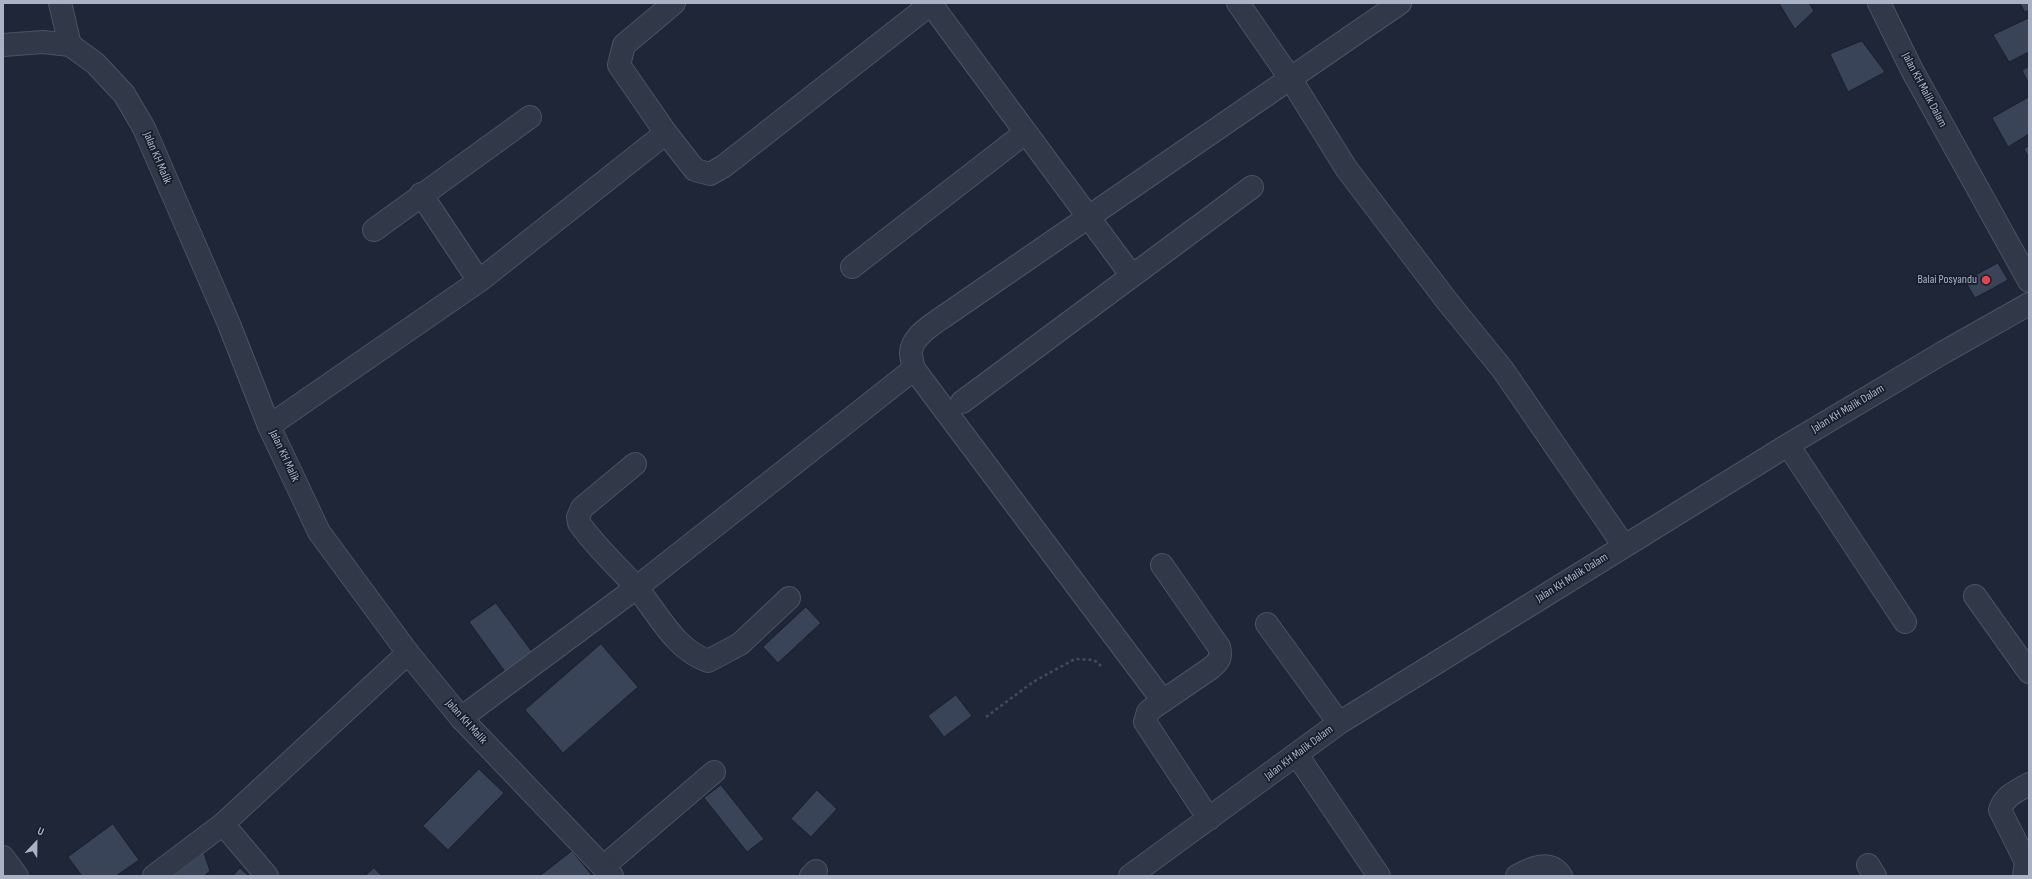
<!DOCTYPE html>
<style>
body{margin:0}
#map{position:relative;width:2032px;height:879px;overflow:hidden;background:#1e2637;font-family:"Sofia Sans Condensed",sans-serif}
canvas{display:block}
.frame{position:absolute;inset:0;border:4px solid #abb2c5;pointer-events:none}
.north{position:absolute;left:16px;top:823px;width:40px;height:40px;-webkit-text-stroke:3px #171e2c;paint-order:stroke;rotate:22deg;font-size:11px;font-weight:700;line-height:16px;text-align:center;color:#abb2c5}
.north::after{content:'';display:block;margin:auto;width:14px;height:18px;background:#abb2c5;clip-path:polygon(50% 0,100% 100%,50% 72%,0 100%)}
</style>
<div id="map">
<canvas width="2032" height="879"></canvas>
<div class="frame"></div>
<div class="north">U</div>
</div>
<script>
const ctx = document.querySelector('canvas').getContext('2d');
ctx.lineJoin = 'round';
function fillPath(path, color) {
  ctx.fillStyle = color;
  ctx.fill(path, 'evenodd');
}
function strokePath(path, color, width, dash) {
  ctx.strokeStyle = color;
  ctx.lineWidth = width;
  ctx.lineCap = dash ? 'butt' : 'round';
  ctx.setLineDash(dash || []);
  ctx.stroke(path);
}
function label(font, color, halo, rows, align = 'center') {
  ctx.font = font + ' "Sofia Sans Condensed",sans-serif';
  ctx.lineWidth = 3.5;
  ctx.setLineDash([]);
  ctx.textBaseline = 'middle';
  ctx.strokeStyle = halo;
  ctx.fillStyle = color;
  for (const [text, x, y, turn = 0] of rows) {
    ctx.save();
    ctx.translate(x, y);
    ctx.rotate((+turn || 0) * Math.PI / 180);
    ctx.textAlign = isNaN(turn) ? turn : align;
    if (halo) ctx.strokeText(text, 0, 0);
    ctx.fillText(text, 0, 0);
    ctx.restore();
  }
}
const building = new Path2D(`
 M1779 3H1809L1814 11 1795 29Z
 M2020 3H2029V10L2025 12Z
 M2029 18V52L2009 62 1993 35Z
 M1862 41 1885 72 1848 92 1830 54Z
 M2029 67V84L2022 70Z
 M2029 97V134L2008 147 1992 118Z
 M2029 146V158L2024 149Z
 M1998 263 2008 280 1975 298 1965 281Z
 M496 603 533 653 506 673 469 622Z
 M806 607 821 623 778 663 763 647Z
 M601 644 638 687 563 753 525 710Z
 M956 695 972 716 944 737 928 716Z
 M479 769 504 793 448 850 423 826Z
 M721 785 764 839 747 852 704 798Z
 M817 790 837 809 811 837 791 819Z
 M113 824 139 860 116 876H82L68 857Z
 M572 851 591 874 589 876H540Z
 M204 853 210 871 204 876H174Z
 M240 868 249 876H233Z
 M374 868 382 876H365Z`);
const path = new Path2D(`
 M986 717 1033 682 1075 659 1094 660 1101 666`);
const minor = new Path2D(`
 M60 3 70 45
 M674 3 624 45 619 65 666 133 695 170 710 174 724 166 932 3
 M1238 3 1290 78 1346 168 1447 301 1503 370 1624 546
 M1879 3 1912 70 2029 281
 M931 4 1132 276
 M421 194 479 281
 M374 230 530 117
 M852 267 1025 133
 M962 402 1252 187
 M269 426 479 281 666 133
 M1788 445 1905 622
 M635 464 582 508 578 517 579 523C595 546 617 566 636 587 658 613 674 649 708 661L740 644 789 598
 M1162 565 1219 647C1222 658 1219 661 1211 668L1154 707 1148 712 1145 722 1209 819
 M1975 596 2029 672
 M1267 624 1339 723
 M1163 701 914 369C913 364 911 358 911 353 911 337 932 325 943 317L1400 3
 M461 718 636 588 914 369
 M1297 755 1379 876
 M223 824 267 876
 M3 857 17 876
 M1868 865 1875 876
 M603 867 714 772
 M154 876 223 824 408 653
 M811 876 816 871
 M1130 876 1339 723 1788 445 1944 352 2029 304
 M1517 876C1531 868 1550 859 1561 876
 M2024 876 2026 862 2000 810C2004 796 2017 791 2029 784`);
const tertiary = new Path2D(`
 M3 45 43 42 70 45 95 63 124 94 144 128 229 324 269 426 319 532 408 653 461 718 612 876`);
const markers = [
 [1986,280,5,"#e0444e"]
];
const streetNames = [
 ["Jalan KH Malik Dalam",1924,90,62],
 ["Jalan KH Malik",157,158,67],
 ["Jalan KH Malik Dalam",1848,409,-31],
 ["Jalan KH Malik",284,456,65],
 ["Jalan KH Malik Dalam",1572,578,-32],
 ["Jalan KH Malik",466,722,48],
 ["Jalan KH Malik Dalam",1299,753,-37]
];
const poiNames = [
 ["Balai Posyandu",1977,280]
];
fillPath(building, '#394458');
strokePath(building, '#19202e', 1);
strokePath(minor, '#4c5363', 24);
strokePath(tertiary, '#4c5363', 24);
strokePath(path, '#3d5056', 2.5, [3, 3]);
strokePath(minor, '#313848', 22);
strokePath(tertiary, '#313848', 22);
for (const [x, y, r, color] of markers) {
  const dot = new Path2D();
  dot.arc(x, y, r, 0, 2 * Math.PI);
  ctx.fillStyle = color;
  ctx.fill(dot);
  strokePath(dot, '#171e2c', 1.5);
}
label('12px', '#abb2c5', '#171e2c', streetNames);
label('12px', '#abb2c5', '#171e2c', poiNames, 'right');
</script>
